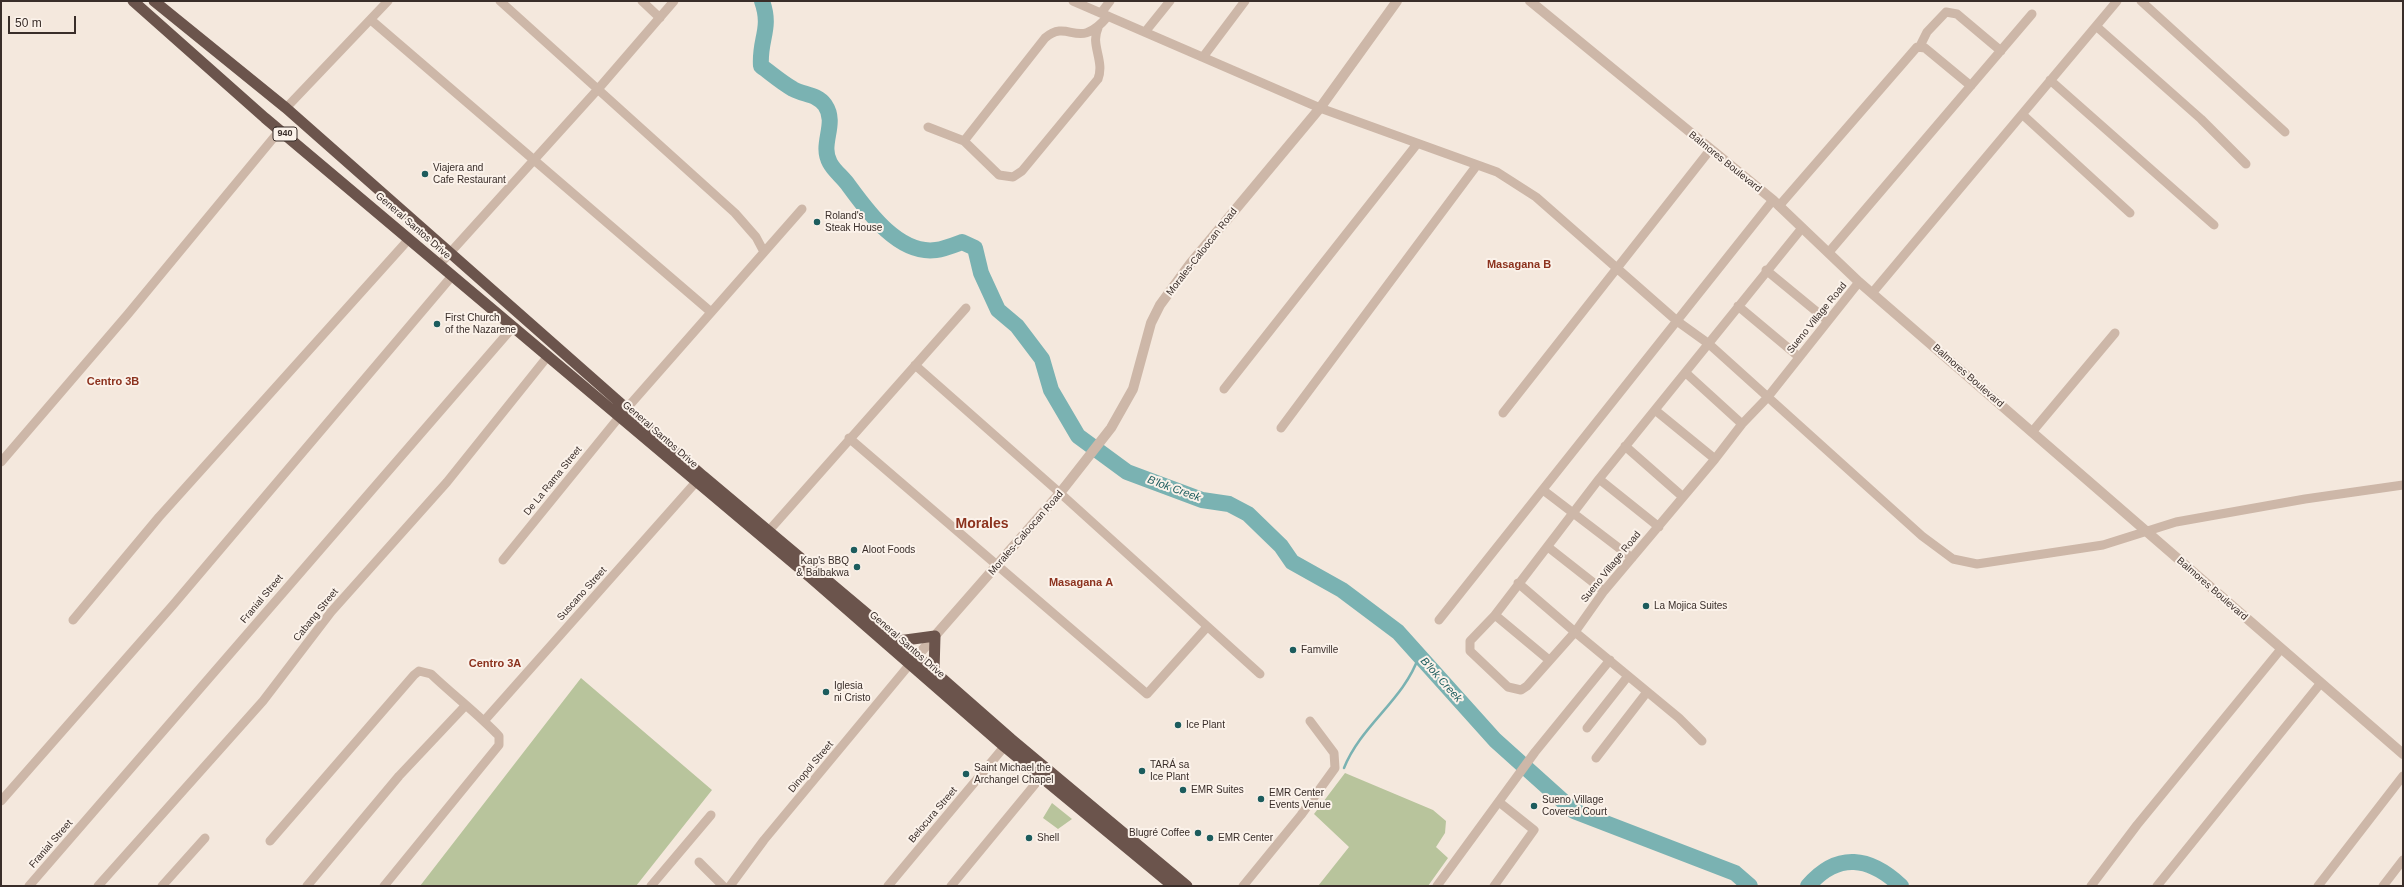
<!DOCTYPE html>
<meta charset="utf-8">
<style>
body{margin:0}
#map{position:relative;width:2404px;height:887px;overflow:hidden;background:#f4e8dd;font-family:Arial,sans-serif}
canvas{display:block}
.frame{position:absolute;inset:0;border:2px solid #392d29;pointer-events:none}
.scale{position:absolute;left:8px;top:16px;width:68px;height:18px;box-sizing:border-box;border:2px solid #392d29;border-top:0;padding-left:5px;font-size:12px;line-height:14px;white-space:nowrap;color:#392d29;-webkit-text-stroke:3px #fbf2ea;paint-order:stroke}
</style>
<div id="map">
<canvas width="2404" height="887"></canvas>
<div class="frame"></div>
<div class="scale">50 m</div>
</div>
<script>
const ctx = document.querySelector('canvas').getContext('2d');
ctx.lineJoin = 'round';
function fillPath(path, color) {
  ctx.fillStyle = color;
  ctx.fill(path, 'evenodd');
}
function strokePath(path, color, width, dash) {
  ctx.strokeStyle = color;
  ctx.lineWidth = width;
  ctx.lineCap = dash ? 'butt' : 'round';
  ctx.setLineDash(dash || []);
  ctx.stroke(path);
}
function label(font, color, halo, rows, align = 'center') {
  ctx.font = font + ' Arial,sans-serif';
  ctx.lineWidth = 4;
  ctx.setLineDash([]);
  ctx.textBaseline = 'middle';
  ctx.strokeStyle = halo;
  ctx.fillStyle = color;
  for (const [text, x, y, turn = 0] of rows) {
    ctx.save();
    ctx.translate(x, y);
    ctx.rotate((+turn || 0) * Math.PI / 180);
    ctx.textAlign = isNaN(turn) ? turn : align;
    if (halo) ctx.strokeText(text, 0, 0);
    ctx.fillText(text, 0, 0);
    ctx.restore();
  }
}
const green = new Path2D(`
 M581 678 712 790 636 886H420Z
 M1345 773 1433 810 1446 821 1445 833 1436 847 1448 858 1428 886H1318L1349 847 1314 814Z
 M1052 803 1072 819 1058 829 1043 818Z`);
const stream = new Path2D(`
 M1344 768C1361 725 1404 700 1419 656`);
const river = new Path2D(`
 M762 1C772 29 759 39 761 66 772 74 781 82 793 89 804 95 817 94 825 105 838 124 819 144 830 163 834 171 844 178 849 186 868 212 899 255 936 250 944 249 954 245 962 242L975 248 981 273 998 310 1017 326 1042 359 1051 390 1078 436 1127 472 1202 500 1229 504 1248 514 1281 546 1292 562 1342 590 1398 632 1495 740 1574 811 1735 873 1750 886
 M1808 886C1838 851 1870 857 1901 886`);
const minor = new Path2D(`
 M500 1 735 213 756 237 764 252
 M642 1 660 18
 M1073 1 1320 108 1497 172 1536 197 1677 321 1709 344 1922 536 1953 559 1977 564 2103 545 2176 522 2305 499 2403 485
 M2141 1 2285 132
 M1101 13 1110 1
 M371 20 711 312
 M2096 26 2201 119 2246 164
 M1145 32 1170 1
 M1920 46 1927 32 1946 12 1957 14 2001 51
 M1203 57 1245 1
 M2050 80 2214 225
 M286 108 388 1
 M2023 115 2130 213
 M928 127 964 141 999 175 1013 177 1022 171 1098 79C1105 61 1090 45 1098 28
 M964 141 1045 38C1070 17 1077 53 1108 16
 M1779 206 1917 47 1925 48 1971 86
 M1829 252 2032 14
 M439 265 599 88 674 1
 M1766 270 1828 321
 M1873 292 2117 1
 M1738 306 1799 357
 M915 365 1060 493 1260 674
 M1686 373 1742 424
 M1224 389 1417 144
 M1655 410 1715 459
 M1503 413 1710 150
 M1281 428 1477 165
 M2032 432 2115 333
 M849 438 1147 694 1207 627
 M1625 446 1683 497
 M1 462 128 314 280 130
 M1599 479 1659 527
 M1543 490 1632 558
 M765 535 966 308
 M1548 547 1604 591
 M503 560 620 416 802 209
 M1518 583 1575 632 1527 686 1521 690 1508 687 1470 651V641L1495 615 1599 479 1802 228
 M1495 615 1549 660
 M73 620 159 517 409 239
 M1439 620 1773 200
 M484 721 696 482
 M1587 728 1628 676
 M1702 741 1679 718 1575 632 1604 591 1715 459 1742 424 1767 398 1859 282
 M1596 758 1647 692
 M1 801 173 605 452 276
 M270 841 414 675 419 671 431 674C453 695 478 714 499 736V745L384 886
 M699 862 723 886
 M29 886 513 327
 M98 886 263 701 331 612 447 482 548 356
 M162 886 205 838
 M307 886 399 776 465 706
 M651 886 711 815
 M730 886 764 840 910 664
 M888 886 1009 741
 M951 886 1041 777
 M1243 886 1301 815 1335 768 1334 753 1310 721
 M1437 886 1535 752 1610 660
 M1494 886 1534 830 1499 802
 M2091 886 2137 825 2281 649
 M2157 886 2320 684
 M2318 886 2403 776
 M2383 886 2403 860`);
const tertiary = new Path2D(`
 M1530 1 1773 200 1859 282 2403 754
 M912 662 1060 493 1111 428 1133 389 1151 323 1160 305 1190 264 1320 108 1397 1`);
const trunk = new Path2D(`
 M133 1 265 118 810 577 1005 747 1173 886
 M154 1 286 108 703 476 904 645 1011 739 1187 886
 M898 641 935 636 934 672`);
const markers = [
 [425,174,4,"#1c5c5d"],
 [817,222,4,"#1c5c5d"],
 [437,324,4,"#1c5c5d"],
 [854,550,4,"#1c5c5d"],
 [857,567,4,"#1c5c5d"],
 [1646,606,4,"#1c5c5d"],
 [1293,650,4,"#1c5c5d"],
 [826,692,4,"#1c5c5d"],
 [1178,725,4,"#1c5c5d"],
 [1142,771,4,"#1c5c5d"],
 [966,774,4,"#1c5c5d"],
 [1183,790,4,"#1c5c5d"],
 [1261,799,4,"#1c5c5d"],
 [1534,806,4,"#1c5c5d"],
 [1198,833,4,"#1c5c5d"],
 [1029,838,4,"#1c5c5d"],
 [1210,838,4,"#1c5c5d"]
];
const shields = [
 [285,134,24]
];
const shieldNames = [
 ["940",285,134]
];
const streetNames = [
 ["Balmores Boulevard",1725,162,39],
 ["General Santos Drive",413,226,41],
 ["Morales-Caloocan Road",1202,252,-52],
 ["Sueno Village Road",1817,318,-51],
 ["Balmores Boulevard",1968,376,41],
 ["General Santos Drive",660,435,41],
 ["De La Rama Street",553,481,-51],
 ["Morales-Caloocan Road",1026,533,-49],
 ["Sueno Village Road",1611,567,-51],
 ["Balmores Boulevard",2212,589,41],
 ["Suscano Street",582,594,-48],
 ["Franial Street",262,599,-50],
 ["Cabang Street",316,615,-51],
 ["General Santos Drive",907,645,41],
 ["Dinopol Street",811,767,-50],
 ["Belocura Street",933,815,-50],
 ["Franial Street",51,844,-49]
];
const poiNames = [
 ["Viajera and",433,168],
 ["Cafe Restaurant",433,180],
 ["Roland's",825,216],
 ["Steak House",825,228],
 ["First Church",445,318],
 ["of the Nazarene",445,330],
 ["Aloot Foods",862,550],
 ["Kap's BBQ",849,561,"right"],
 ["& Balbakwa",849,573,"right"],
 ["La Mojica Suites",1654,606],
 ["Famville",1301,650],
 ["Iglesia",834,686],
 ["ni Cristo",834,698],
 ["Ice Plant",1186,725],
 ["TARÁ sa",1150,765],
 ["Ice Plant",1150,777],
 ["Saint Michael the",974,768],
 ["Archangel Chapel",974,780],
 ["EMR Suites",1191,790],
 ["EMR Center",1269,793],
 ["Events Venue",1269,805],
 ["Sueno Village",1542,800],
 ["Covered Court",1542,812],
 ["Blugré Coffee",1190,833,"right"],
 ["Shell",1037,838],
 ["EMR Center",1218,838]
];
const neighbourhoodNames = [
 ["Masagana B",1519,265],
 ["Centro 3B",113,382],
 ["Masagana A",1081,583],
 ["Centro 3A",495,664]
];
const waterNames = [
 ["B'lok Creek",1174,489,20],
 ["B'lok Creek",1441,680,48]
];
const districtNames = [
 ["Morales",982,524]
];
fillPath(green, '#b8c49c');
strokePath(stream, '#7ab2b2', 2.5);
strokePath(river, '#7ab2b2', 16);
strokePath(minor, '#cdb7a8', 9);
strokePath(tertiary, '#cdb7a8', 10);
strokePath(trunk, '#6b544c', 11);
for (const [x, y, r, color] of markers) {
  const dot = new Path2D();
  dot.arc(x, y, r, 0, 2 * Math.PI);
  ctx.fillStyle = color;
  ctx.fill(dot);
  strokePath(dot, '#fbf2ea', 1.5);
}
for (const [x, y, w] of shields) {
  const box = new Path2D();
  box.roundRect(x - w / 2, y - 7, w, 14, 3);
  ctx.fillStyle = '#fbf2ea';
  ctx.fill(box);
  strokePath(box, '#392d29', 1);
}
label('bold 9px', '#392d29', null, shieldNames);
label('10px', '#392d29', '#fbf2ea', streetNames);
label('10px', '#392d29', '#fbf2ea', poiNames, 'left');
label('bold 11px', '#8c321e', '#fbf2ea', neighbourhoodNames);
label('italic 11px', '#1c5c5d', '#fbf2ea', waterNames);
label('bold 14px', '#8c321e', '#fbf2ea', districtNames);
</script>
